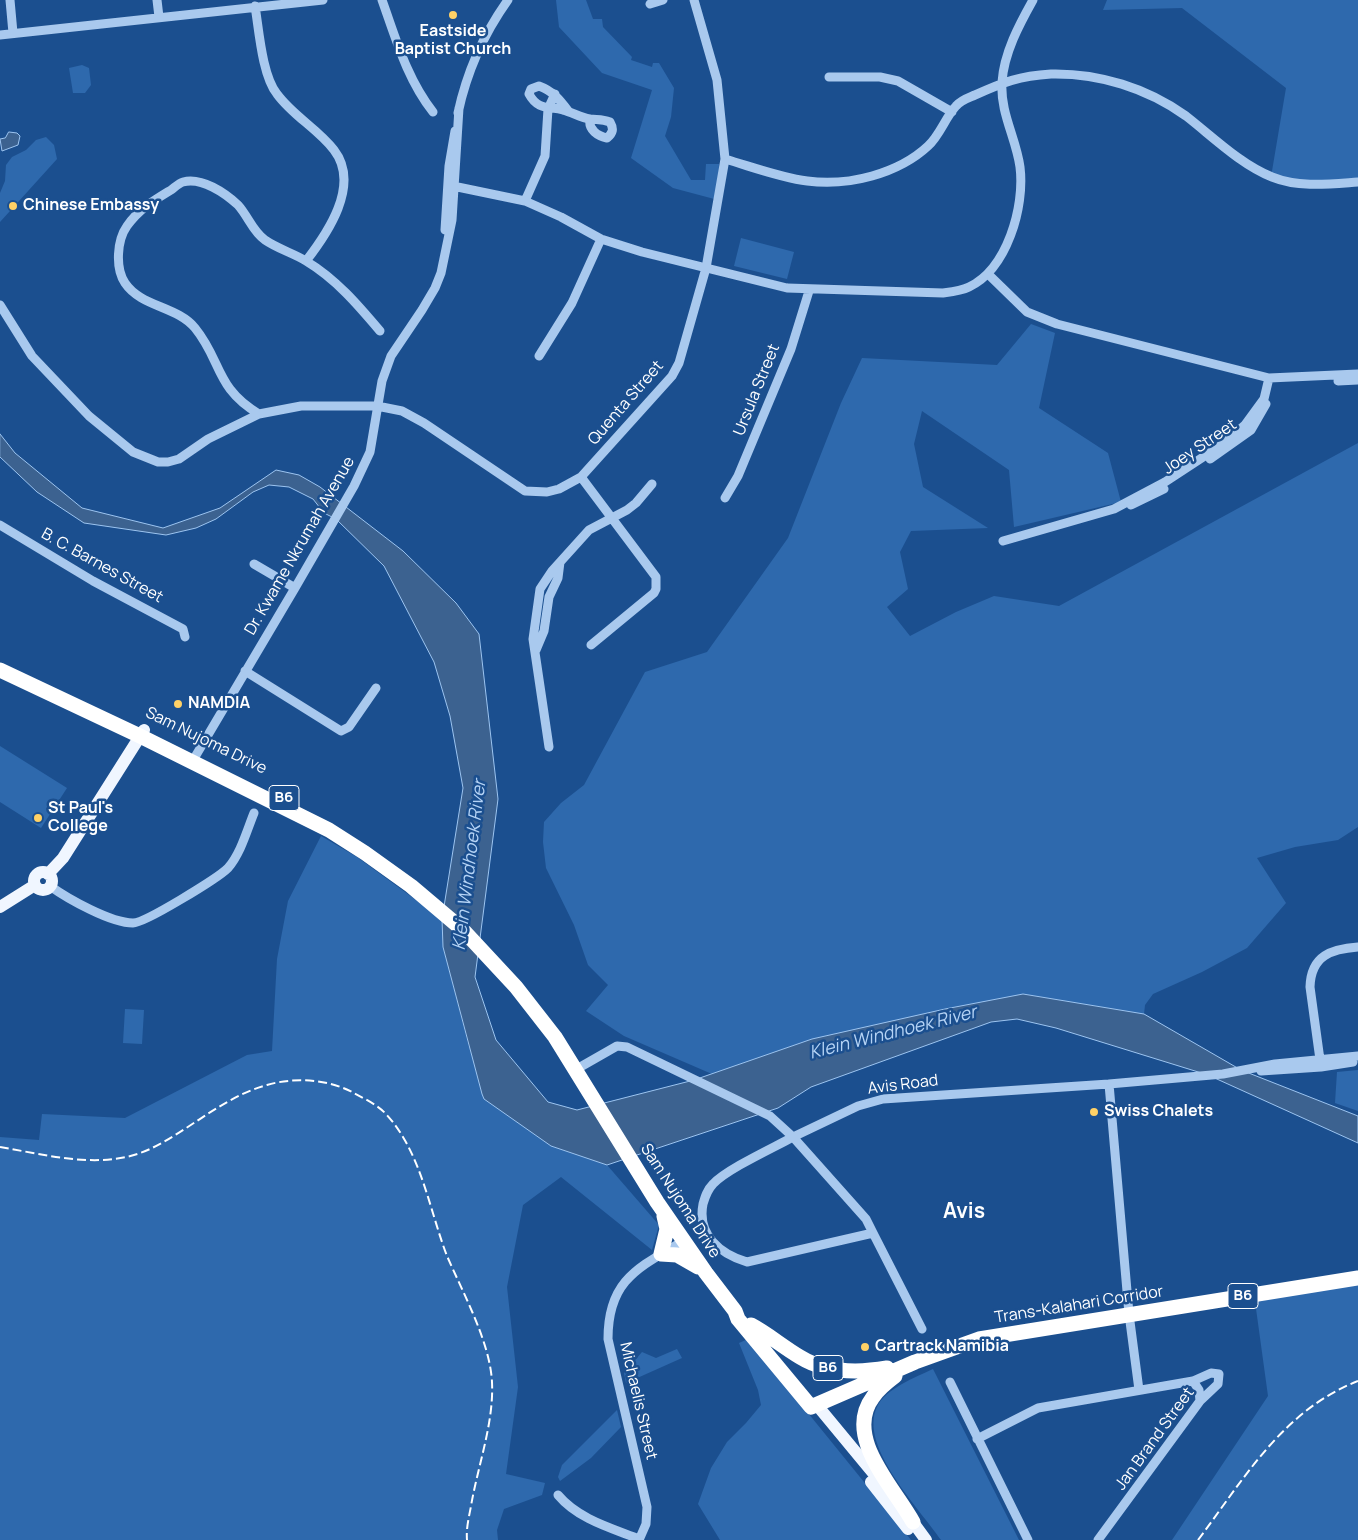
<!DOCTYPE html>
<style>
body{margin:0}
canvas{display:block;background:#1b4f8f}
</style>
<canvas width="1358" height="1540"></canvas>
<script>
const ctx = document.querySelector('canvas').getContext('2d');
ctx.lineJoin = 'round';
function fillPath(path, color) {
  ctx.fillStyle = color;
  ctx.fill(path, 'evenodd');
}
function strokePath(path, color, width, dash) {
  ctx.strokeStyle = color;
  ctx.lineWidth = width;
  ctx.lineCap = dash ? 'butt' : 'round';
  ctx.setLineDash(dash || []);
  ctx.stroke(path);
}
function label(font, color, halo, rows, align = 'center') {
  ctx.font = font + ' Manrope,sans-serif';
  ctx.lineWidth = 5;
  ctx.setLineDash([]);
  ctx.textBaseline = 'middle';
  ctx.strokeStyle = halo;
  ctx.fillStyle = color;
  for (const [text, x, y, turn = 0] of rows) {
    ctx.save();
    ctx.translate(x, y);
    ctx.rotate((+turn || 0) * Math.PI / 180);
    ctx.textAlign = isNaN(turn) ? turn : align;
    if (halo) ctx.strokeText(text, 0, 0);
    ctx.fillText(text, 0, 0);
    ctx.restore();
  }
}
const green = new Path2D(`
 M556 0H586L593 19H602L603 27 632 57 631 60 652 67 653 63H659L674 88 671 117 665 136 691 180H705L706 164H719L718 200 673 188 631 158 652 90 602 73 559 27Z
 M1107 0H1358V182L1331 184 1271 177 1286 88 1182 8 1103 10Z
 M82 65 89 68 91 85 85 93H73L69 68Z
 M46 137 54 145 57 159 0 222V193L5 181 6 165 12 157 26 150 36 140Z
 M741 238 794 252 787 279 734 266Z
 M1031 324 1055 333 1039 408 1108 453 1121 502 1014 527 1009 470 922 411 914 444 923 487 988 528 911 531 900 552 908 589 887 607 910 636 956 612 994 596 1059 606 1358 443V827L1338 840 1295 847 1257 858 1286 903 1247 948 1202 972 1153 994 1145 1005 1144 1014 1023 994 812 1039 712 1074 624 1036 586 1011 608 985 588 965 574 925 546 868 543 842 544 822 561 803 584 785 645 672 707 652 788 538 841 403 862 358 997 365Z
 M0 746 67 788 41 828 0 802Z
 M321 836 357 857 442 919 443 947 469 1047 551 1146 607 1165 659 1225 652 1250 561 1177 523 1205 507 1287 518 1387 506 1474 545 1483 542 1495 504 1509 497 1530 498 1540H0V1137L39 1140 42 1114 125 1118 247 1055 272 1051 277 959 288 901Z
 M125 1009 144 1010 142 1044 123 1043Z
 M1358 1070V1111L1335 1103 1337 1072Z
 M1358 1280V1540H1172L1268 1396 1254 1294Z
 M748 1339 911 1540H720L698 1504 711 1468 727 1442 746 1423 761 1405 758 1390 739 1343Z
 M677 1349 682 1358 626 1383 624 1373 642 1352 656 1358Z
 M933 1369 1019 1540H941C920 1509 858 1446 877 1407 885 1389 916 1377 933 1369Z
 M617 1410 621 1427 591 1458 560 1481 558 1477 562 1465Z`);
const water = new Path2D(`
 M9 132 17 133 20 136 18 145 2 151 0 139 5 138Z
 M0 434 15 453 82 508 163 528 220 508 276 470 299 475 320 487 403 551 456 603 479 634 498 799 475 977 496 1040 548 1102 577 1110 694 1080 812 1039 945 1009 1023 994 1144 1014 1241 1070 1358 1116V1143L1208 1075 1056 1028 1017 1019 991 1022 811 1087 778 1108 607 1165 551 1146 484 1099 482 1094 443 947 442 919 463 788 450 716 434 662 384 566 336 519 324 513 313 499 289 487 269 485 253 492 216 519 196 528 166 535 84 523 37 492 0 457Z`);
const minor = new Path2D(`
 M10 0 13 33
 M157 0 159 17
 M382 0C396 39 407 79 433 112
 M650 4 663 0
 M255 6C259 30 262 75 277 94 293 116 318 129 334 150 361 185 327 234 306 261
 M0 35 323 0
 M829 77H880L898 81 952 112
 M569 112C560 100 553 91 539 86L531 89 529 94C538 111 550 106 563 110 572 112 581 118 590 119 597 120 602 119 610 122 614 129 613 133 607 138 598 136 588 130 590 119
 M458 113C467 71 483 35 508 0
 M725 159C779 175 815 192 872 176 893 170 912 161 928 146 940 135 945 118 956 106 961 100 968 98 975 95 1004 82 1019 76 1051 74 1099 73 1147 88 1186 116 1213 137 1240 164 1272 177 1299 188 1330 184 1358 182
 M448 185 525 201 561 217 601 239 642 252 787 288 943 293C951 292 961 291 969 287 1007 269 1025 207 1020 167 1016 138 1000 113 1002 82 1004 53 1019 25 1033 0
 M525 201 545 156 548 109 555 94
 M445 230 449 166 455 131
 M988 274 1027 312 1057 324 1269 378 1358 374
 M0 305 32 356 89 416 133 452 158 462H168L179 459 208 439 259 414 301 406H377L402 411 424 423 525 491 547 492 559 489 581 477 672 376 679 363 706 268 725 159 717 80 694 0
 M539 356 572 303 601 239
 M1338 381 1358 380
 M259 414C215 388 222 361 195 328 177 306 141 307 125 283 115 268 117 240 127 226 139 209 153 201 171 190 174 188 179 183 183 182 202 177 225 193 238 205 248 216 253 232 265 240 278 249 293 253 306 261 336 279 358 305 380 331
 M1210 459 1251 430 1266 404
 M581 477 656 577V589L654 593 591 645
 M725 498 738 476 791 349 809 291
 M1131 505 1164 489
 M0 525 93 581 183 629 185 637
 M1003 541 1114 509 1165 482 1223 444 1245 425 1264 399 1269 378
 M254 564 295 588
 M536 650 544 631 549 597 558 578 560 562
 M245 671 341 731 349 727 376 688
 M549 747 533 639 540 589 552 571 589 530 627 510 636 503 652 484
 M192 762 295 588 354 486 370 452 382 381 391 356 422 310 435 288 441 273 452 220 459 108
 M50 886C68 899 111 923 133 923 145 923 218 878 228 868 241 853 247 830 254 813
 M1321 1067 1310 987C1311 955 1332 949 1358 947
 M575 1070 617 1046 627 1047 770 1116 793 1137 858 1106 883 1099 1109 1084 1223 1074 1275 1064 1358 1056
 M1261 1071 1321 1067 1353 1062
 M1109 1084 1129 1314 1139 1390
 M873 1233 747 1262C720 1254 697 1235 703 1204 705 1197 707 1190 713 1184 727 1169 773 1148 793 1137L866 1219 873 1233 922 1329
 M1193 1381 1199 1390 1200 1401
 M950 1382 1028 1540
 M977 1439 1038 1408 1193 1381 1211 1373 1219 1374 1218 1384 1200 1401 1098 1540
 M558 1495C578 1519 611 1528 639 1539
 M639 1540 646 1524 647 1507 608 1339C608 1280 638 1268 683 1241`);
const major = new Path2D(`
 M34 881a9 9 0 1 1 18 0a9 9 0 1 1-18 0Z
 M48 874 63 858 144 730
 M0 907 35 885
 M816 1404 883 1485
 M871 1482 908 1529
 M907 1514 926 1540`);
const highway = new Path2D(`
 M0 670 140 736 329 830 365 853 411 886 463 930 516 987 555 1037 657 1202 706 1273 735 1311 738 1319 811 1407 915 1362 979 1339 1358 1278
 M664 1216 667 1229 661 1254 677 1255 698 1267
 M751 1325C768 1334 783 1347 800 1357 826 1373 858 1373 887 1368
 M895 1376C887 1382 879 1388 873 1397 843 1437 894 1487 913 1522`);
const rail = new Path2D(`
 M0 1147C48 1155 103 1171 150 1149 190 1130 223 1097 267 1085 294 1077 327 1079 352 1092 363 1098 376 1104 385 1113 421 1151 429 1209 447 1256 463 1293 490 1342 492 1382 494 1423 478 1465 471 1506 469 1517 466 1528 467 1540
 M1198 1540C1244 1479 1283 1410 1358 1381`);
const markers = [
 [453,15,5,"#ffd166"],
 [13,206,5,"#ffd166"],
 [178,704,5,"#ffd166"],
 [38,818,5,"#ffd166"],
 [1094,1112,5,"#ffd166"],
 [865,1347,5,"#ffd166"]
];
const shields = [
 [284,798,30],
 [1243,1296,30],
 [828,1368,30]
];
const shieldNames = [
 ["B6",284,798],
 ["B6",1243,1296],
 ["B6",828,1368]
];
const poiNames = [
 ["Eastside",453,32,"center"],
 ["Baptist Church",453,50,"center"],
 ["Chinese Embassy",23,206],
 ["NAMDIA",188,704],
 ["St Paul's",48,809],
 ["College",48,827],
 ["Swiss Chalets",1104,1112],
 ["Cartrack Namibia",875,1347]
];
const streetNames = [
 ["Ursula Street",757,390,-68],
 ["Quenta Street",626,403,-49],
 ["Joey Street",1200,447,-34],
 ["Dr. Kwame Nkrumah Avenue",300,546,-60],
 ["B. C. Barnes Street",102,566,29],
 ["Sam Nujoma Drive",206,741,26],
 ["Avis Road",903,1085,-7],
 ["Sam Nujoma Drive",680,1201,57],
 ["Trans-Kalahari Corridor",1079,1305,-9],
 ["Michaelis Street",638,1401,77],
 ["Jan Brand Street",1155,1439,-54]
];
const waterNames = [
 ["Klein Windhoek River",470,865,-83],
 ["Klein Windhoek River",893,1033,-14]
];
const districtNames = [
 ["Avis",964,1212]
];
fillPath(green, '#2e69ad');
fillPath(water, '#3c6290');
strokePath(water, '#9cc4f0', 1);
strokePath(minor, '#a9c9ee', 9);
strokePath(major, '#f0f6ff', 12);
strokePath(highway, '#fff', 15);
strokePath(rail, '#fff', 2, [9, 4]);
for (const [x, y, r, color] of markers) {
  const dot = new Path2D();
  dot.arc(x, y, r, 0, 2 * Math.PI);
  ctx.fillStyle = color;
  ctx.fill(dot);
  strokePath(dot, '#1b4f8f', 2);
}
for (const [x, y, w] of shields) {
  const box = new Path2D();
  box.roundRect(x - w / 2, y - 12.5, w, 25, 4);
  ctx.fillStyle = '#1b4f8f';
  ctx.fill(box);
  strokePath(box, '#fff', 1);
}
label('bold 15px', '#fff', null, shieldNames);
label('bold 16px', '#fff', '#1b4f8f', poiNames, 'left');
label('16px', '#fff', '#1b4f8f', streetNames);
label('italic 18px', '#b5d3f5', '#1b4f8f', waterNames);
label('bold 21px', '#fff', '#1b4f8f', districtNames);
</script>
